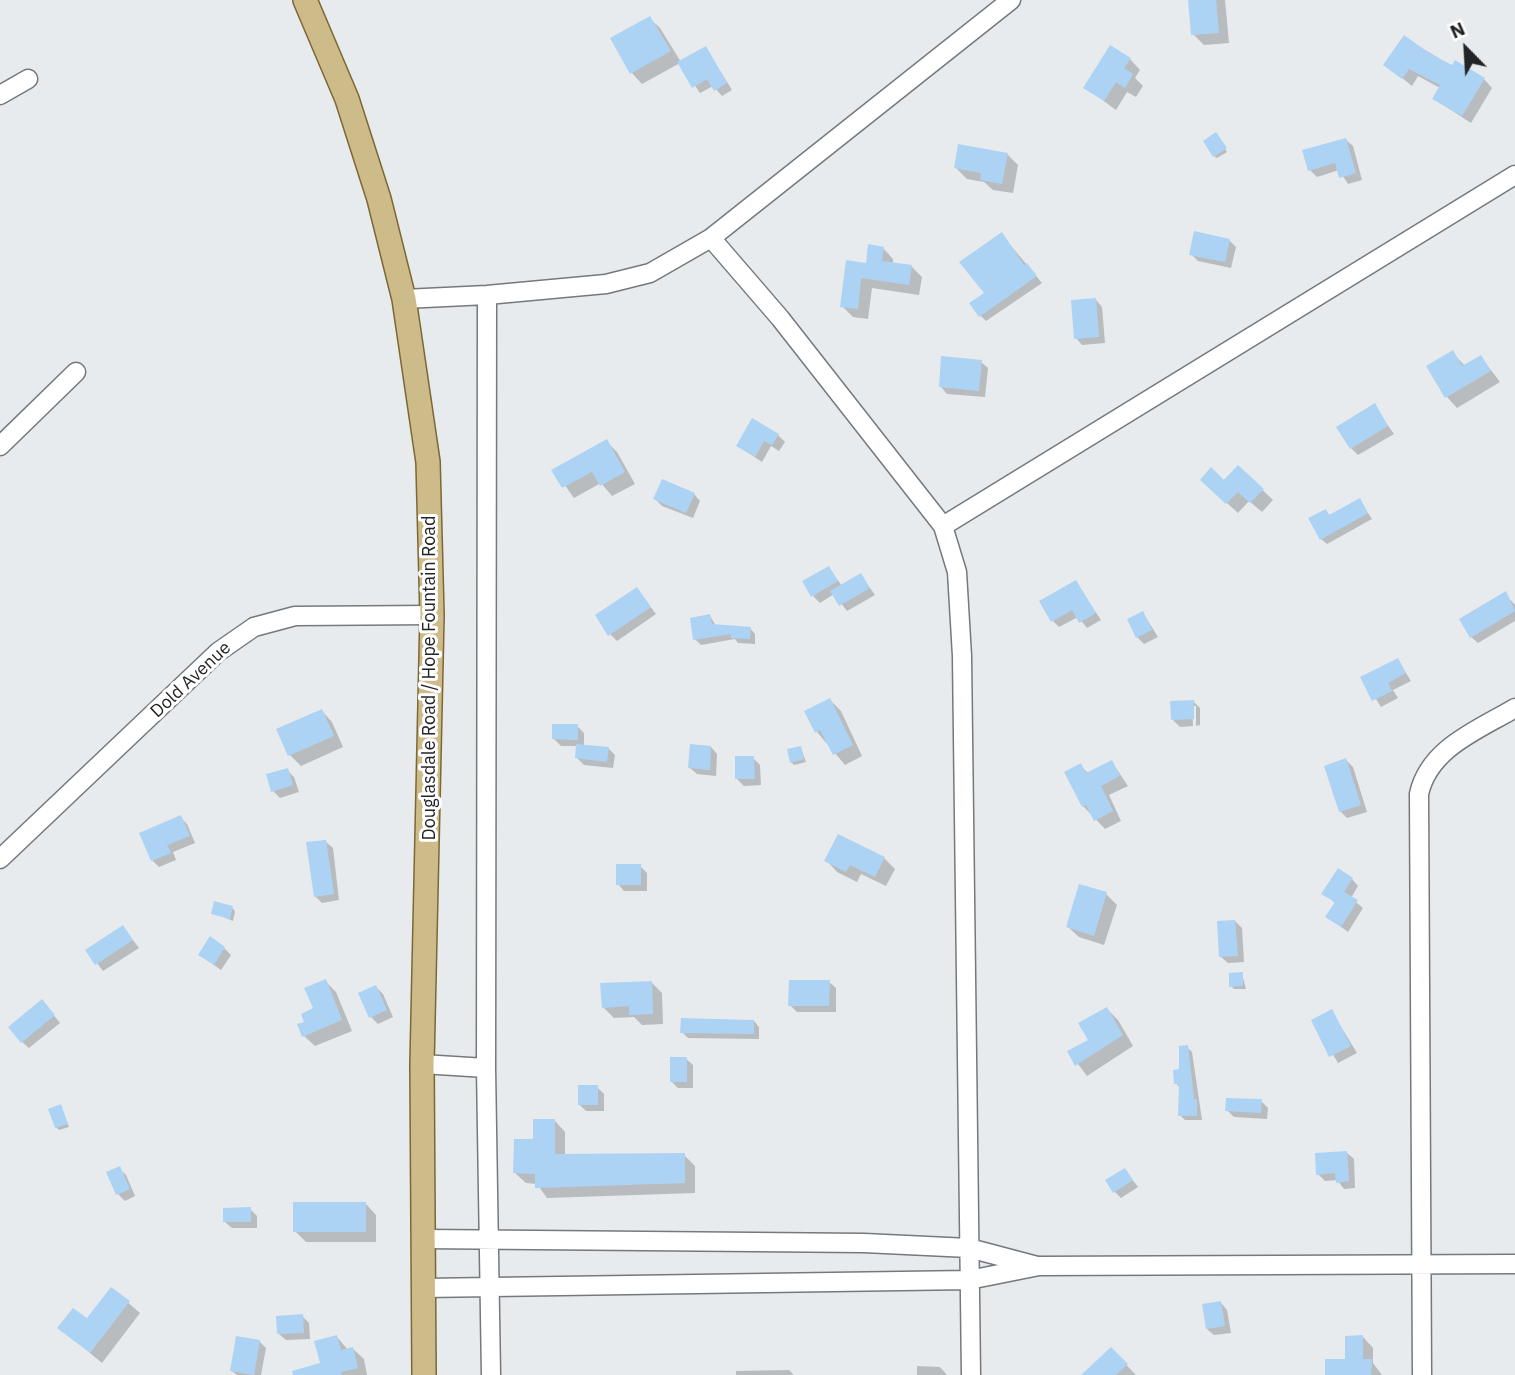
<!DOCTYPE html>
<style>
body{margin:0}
#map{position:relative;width:1515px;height:1375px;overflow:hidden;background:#e7ebee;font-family:"IBM Plex Sans",sans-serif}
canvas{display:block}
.north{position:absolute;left:1431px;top:14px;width:70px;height:70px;-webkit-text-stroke:5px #fff;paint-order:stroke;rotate:336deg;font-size:19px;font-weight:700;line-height:28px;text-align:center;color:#232425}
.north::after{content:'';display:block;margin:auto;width:24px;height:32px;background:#232425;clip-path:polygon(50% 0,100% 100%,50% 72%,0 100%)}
</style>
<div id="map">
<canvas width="1515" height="1375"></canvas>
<div class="north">N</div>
</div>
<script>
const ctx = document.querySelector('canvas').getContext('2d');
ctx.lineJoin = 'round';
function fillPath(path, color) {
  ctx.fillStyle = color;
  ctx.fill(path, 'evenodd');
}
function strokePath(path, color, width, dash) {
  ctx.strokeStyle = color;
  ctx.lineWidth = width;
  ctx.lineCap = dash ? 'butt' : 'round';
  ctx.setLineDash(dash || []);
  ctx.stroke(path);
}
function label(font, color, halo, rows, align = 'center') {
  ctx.font = font + ' "IBM Plex Sans",sans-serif';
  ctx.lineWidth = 6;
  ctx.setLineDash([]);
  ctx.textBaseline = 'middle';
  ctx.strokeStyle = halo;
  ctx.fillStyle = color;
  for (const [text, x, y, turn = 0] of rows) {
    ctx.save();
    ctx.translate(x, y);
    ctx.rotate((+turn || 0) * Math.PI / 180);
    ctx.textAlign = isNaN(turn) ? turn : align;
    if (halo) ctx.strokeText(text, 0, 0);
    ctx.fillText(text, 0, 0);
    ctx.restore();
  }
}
const shadow = new Path2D(`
 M1189 0H1225L1229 43 1204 45 1193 34Z
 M649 18 660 28 681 62 706 48 732 90 722 96 713 86 700 93 680 63 642 84 632 73Z
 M1404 37 1453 67 1484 79 1492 88 1471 123 1434 99 1440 88 1418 76 1412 86 1385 64Z
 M1130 59 1140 70 1135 78 1143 86 1136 97 1127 92 1116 110 1086 88Z
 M1216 134 1227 152 1217 158 1214 156Z
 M1346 140 1353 146 1362 180 1348 184 1339 170 1317 177 1310 170Z
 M1007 154 1018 165 1013 193 993 190 984 182 967 179 956 168Z
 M1229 240 1236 247 1231 268 1198 261 1191 254Z
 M1007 241 1042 283 986 321 980 315Z
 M883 248 893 259V264L911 266 922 277 919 295 872 288 868 319 853 317 842 306 867 265Z
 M1096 300 1102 307 1105 343 1082 345 1076 338Z
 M1452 352 1465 366 1481 357 1500 382 1457 408 1447 397 1428 367Z
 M981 362 988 368 985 397 947 394 941 387Z
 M1374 406 1394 434 1358 455 1351 448Z
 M778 435 785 442 779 451 771 446 762 462 738 446Z
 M606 441 617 452 635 484 612 496 601 483 574 498 554 470Z
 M1238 467 1273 500 1262 512 1249 501 1238 513 1213 490Z
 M694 494 700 501 693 518 662 506 655 499Z
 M1360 501 1372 519 1327 544 1321 539 1325 511 1331 516Z
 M829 568 842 586 861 575 875 595 847 611 834 594 820 603 813 596Z
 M1076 583 1101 620 1087 628 1078 617 1059 627 1053 621Z
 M637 589 656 614 617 641 610 634Z
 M1505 594 1515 605V621L1478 643 1471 637Z
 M1143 613 1158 637 1144 644 1137 637Z
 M710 616 716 626 750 628 755 634V644L738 643 735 639 701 645 695 639Z
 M1398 660 1411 681 1393 690 1398 698 1381 707 1363 678Z
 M830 700 841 711 862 756 845 765 817 732Z
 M1193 701 1200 708V725L1196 726V706H1192L1193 726 1180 727 1173 720Z
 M322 711 332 722 343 747 301 766 290 755 279 730Z
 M577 726 584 733V746L608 748 615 755 613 768 584 765 577 758 578 746H561L554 739Z
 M711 747 717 754 716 776 697 774 690 768Z
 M801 748 806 762 794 765 791 762Z
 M753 758 760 765 761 785 744 786 737 779Z
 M1346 760 1353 767 1367 812 1347 818 1340 811Z
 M1112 762 1128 786 1109 795 1121 821 1105 829 1083 806 1080 765 1089 774Z
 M287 770 294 777 299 792 280 798 273 791Z
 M180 817 187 824 195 843 173 852 176 860 159 867 152 860Z
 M326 842 333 848 339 900 322 903 315 896Z
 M884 858 895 869 886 886 861 874 857 882 837 872 827 861Z
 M640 866 647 873V891H624L618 884Z
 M1352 879 1358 886 1351 898 1363 908 1348 932 1328 917 1336 904 1324 893Z
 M1106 894 1117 905 1104 945 1079 937 1068 927Z
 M232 908 235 911 233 921 213 913Z
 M1235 921 1242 928 1244 962 1228 963 1221 957Z
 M123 927 139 948 103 971 88 951Z
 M224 948 231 955 221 970 200 955Z
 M1242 974 1246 989H1234L1231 986Z
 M325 981 336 992 352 1031 315 1046 304 1036Z
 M651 982 662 993 663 1024 642 1025 634 1017 614 1018 603 1007Z
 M829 982 836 988V1012H797L790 1005Z
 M376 987 383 994 393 1017 378 1024 371 1017Z
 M48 1008 60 1023 29 1048 22 1042Z
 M1107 1009 1118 1020 1133 1046 1087 1076 1069 1052 1090 1041Z
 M1332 1012 1357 1053 1338 1063 1313 1021Z
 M754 1021 759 1027V1039L688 1038 682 1032Z
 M1187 1047 1192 1052 1202 1120H1185L1180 1115V1088L1176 1083Z
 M686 1059 693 1065V1088H678L671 1081Z
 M597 1087 604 1094V1111H586L579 1104Z
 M1261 1101 1268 1108 1267 1119 1234 1117 1227 1110Z
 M61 1106 69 1127 59 1130 56 1127Z
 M555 1121 565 1132V1156L684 1155 695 1166V1193L547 1198 537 1184 526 1183 515 1173 535 1141Z
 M1347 1153 1354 1159 1355 1188 1344 1189 1337 1180 1325 1181 1318 1174Z
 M119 1168 126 1175 135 1196 125 1201 118 1194 108 1173Z
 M1125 1170 1138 1187 1121 1198 1114 1191Z
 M366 1204 376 1215V1242H306L295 1231Z
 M250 1209 257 1216V1228H232L225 1222Z
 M112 1289 140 1313 102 1363 60 1328 88 1321Z
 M1221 1303 1227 1310 1231 1333 1214 1335 1207 1329Z
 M302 1316 309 1323 310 1339 286 1340 279 1334Z
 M337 1337 348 1350 353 1349 364 1359 367 1375H317Z
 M1363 1337 1373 1348V1363L1382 1375H1327L1347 1361Z
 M259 1341 266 1348 261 1375H237L232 1371Z
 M1111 1349 1136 1375H1084Z
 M917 1366 940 1367 947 1375H917Z
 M789 1370 794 1375H736V1371Z`);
const building = new Path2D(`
 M1188 0H1216L1219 33 1191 35Z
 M650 16 671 51 630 74 610 38Z
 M1404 35 1429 53 1452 65 1455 60 1485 78 1462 116 1432 99 1440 85 1409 69 1402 79 1383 65Z
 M1110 45 1131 58 1124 68 1133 74 1125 88 1116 82 1104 101 1083 88Z
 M706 46 727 83 714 91 707 79 692 88 677 62Z
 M1216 132 1227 148 1213 157 1203 141Z
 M1346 138 1356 173 1339 178 1335 163 1308 171 1302 150Z
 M958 144 1008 153 1002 184 980 180 981 173 954 168Z
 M1194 231 1230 239 1225 262 1189 255Z
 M1002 232 1024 265 1027 263 1037 276 979 317 969 303 984 293 959 262Z
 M868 244 884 247 882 261 912 265 909 285 861 278 858 309 840 307 846 260 866 263Z
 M1096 298 1099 337 1074 339 1071 300Z
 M1453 350 1462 366 1481 355 1491 371 1445 398 1426 366Z
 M941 356 982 360 979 391 939 387Z
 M1375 403 1388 426 1350 449 1336 427Z
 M752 418 779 434 772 445 764 441 755 457 736 446Z
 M607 439 625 472 600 486 592 472 562 488 551 470Z
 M1238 465 1264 489 1250 503 1238 492 1226 504 1200 480 1211 467 1224 480Z
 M662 479 695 493 686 513 653 499Z
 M1360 498 1368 513 1320 540 1308 518 1326 509 1329 515Z
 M829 566 838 581 811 597 802 581Z
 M861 573 870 588 839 606 830 591Z
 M1076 580 1096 613 1079 623 1072 610 1051 622 1039 601Z
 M637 587 651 607 608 636 595 615Z
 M1506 591 1515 611 1470 638 1459 619Z
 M1143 611 1152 630 1136 638 1127 619Z
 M710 614 712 624 751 627 750 639 731 638V634L693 640 690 618Z
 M1398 658 1406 673 1388 683 1392 691 1372 701 1360 677Z
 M830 698 853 745 833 755 820 730 815 733 804 711Z
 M1194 700V719L1171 720 1170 701Z
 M322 709 334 736 288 756 276 729Z
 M552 724H578V740L552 739Z
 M576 744 609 747 607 762 575 758Z
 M690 744 711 746 710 770 688 768Z
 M801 746 804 759 790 763 787 749Z
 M735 756H754L755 779H735Z
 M1346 758 1361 805 1339 812 1324 766Z
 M1112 760 1120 776 1101 786 1113 811 1094 821 1086 805 1082 807 1064 772 1081 763 1086 773Z
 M288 768 293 785 271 792 266 774Z
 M181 815 190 836 167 845 171 853 151 861 139 833Z
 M838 834 885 857 875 877 850 865 846 872 824 861Z
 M326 840 334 894 314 897 306 842Z
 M616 864H641V885H616Z
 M1338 868 1353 878 1344 892 1358 900 1341 927 1325 917 1335 902 1321 894Z
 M1079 884 1107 892 1094 936 1066 927Z
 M214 901 233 906 230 919 211 914Z
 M1235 920 1238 956 1219 957 1217 921Z
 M123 925 133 940 95 965 85 950Z
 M210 936 225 947 214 965 198 955Z
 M1243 972V986L1229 987V973Z
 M326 979 342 1020 302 1037 297 1024 304 1022 301 1014 313 1008 304 988Z
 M789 980H830L829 1006H788Z
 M652 981 653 1014 629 1015V1006L602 1008 600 983Z
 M376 985 387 1010 369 1018 358 993Z
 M42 999 55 1015 21 1043 8 1027Z
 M1107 1007 1123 1035 1075 1066 1067 1051 1088 1040 1078 1023Z
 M1332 1009 1351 1046 1329 1057 1311 1020Z
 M681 1018 754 1020V1034L680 1033Z
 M1188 1045 1194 1099H1197V1116H1178L1179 1084H1174L1173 1070 1179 1069V1046Z
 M670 1057H687V1082H670Z
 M578 1085H598V1105H578Z
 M1226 1098 1262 1099 1261 1113 1225 1111Z
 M61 1104 68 1124 55 1128 48 1109Z
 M533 1119H555V1154L685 1153V1183L535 1188V1174L513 1173 514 1139H533Z
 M1347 1151 1349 1181 1336 1183 1335 1173 1316 1175 1315 1153Z
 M120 1166 130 1189 116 1195 106 1172Z
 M1125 1168 1133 1180 1113 1193 1105 1180Z
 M293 1202H366V1232H293Z
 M251 1207V1222H223V1208Z
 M111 1287 130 1301 90 1353 57 1328 73 1308 87 1318Z
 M1221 1301 1225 1326 1206 1329 1202 1304Z
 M303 1314 304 1333 277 1334 276 1316Z
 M337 1335 341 1350 353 1347 358 1368 341 1372 342 1375H293L292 1371 320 1363 314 1341Z
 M1363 1335V1359H1372L1371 1375H1325V1359H1345V1336Z
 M236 1336 260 1340 254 1375 230 1371Z
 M1111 1347 1128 1364 1116 1375H1081Z`);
const minor = new Path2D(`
 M0 95 28 79
 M711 238 780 318 943 526 957 572 962 656 971 1375
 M404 299 487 295 606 284 650 273 711 238 1011 0
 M0 446 76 372
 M943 526 1515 175
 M0 859 218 652 254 627 295 616 432 615
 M422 1064 486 1068 491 1375
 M486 1068 487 295
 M424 1239 864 1243 969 1248 1037 1266
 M424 1288 969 1280 1039 1266 1515 1264
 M1422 1375 1419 794C1429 748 1478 730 1515 708`);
const major = new Path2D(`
 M305 0 347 99 379 199 404 299 428 462 432 615 422 1064 424 1375`);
const streetNames = [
 ["Douglasdale Road / Hope Fountain Road",430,678,-90],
 ["Dold Avenue",191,680,-43]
];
fillPath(shadow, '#0003');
fillPath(building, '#add3f4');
strokePath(minor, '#75797c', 21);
strokePath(major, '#7c6833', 26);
strokePath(minor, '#fff', 18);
strokePath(major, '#cdbb89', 23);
label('18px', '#232425', '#fff', streetNames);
</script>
